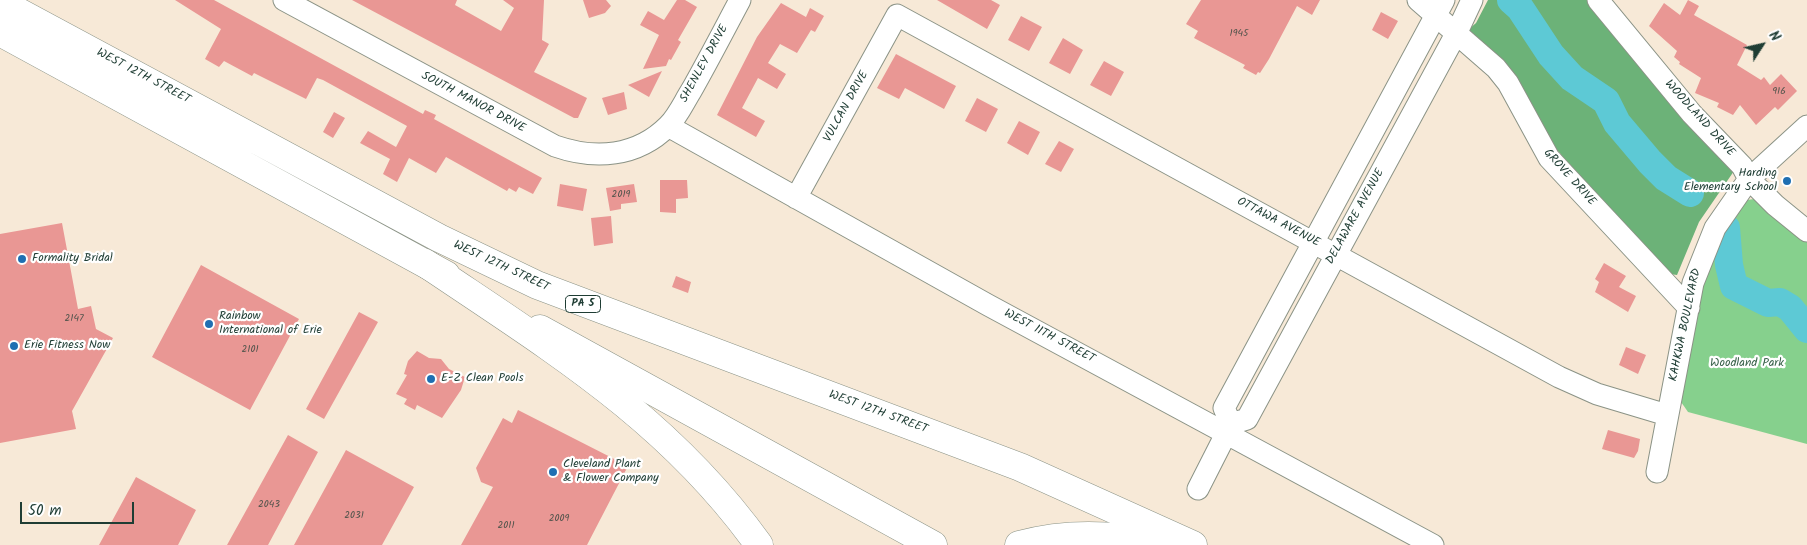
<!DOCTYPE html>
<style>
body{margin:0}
#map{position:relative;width:1807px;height:545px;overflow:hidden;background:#f7e9d7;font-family:Kalam,sans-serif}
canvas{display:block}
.north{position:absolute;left:1737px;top:20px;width:50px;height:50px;-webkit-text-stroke:4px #fff;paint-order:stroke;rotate:55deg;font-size:14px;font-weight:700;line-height:20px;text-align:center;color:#1f3d34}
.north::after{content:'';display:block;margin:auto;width:18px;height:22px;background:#1f3d34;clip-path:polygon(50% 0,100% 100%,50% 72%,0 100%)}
.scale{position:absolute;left:20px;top:502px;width:114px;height:22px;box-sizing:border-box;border:2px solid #1f3d34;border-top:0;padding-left:6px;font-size:15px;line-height:18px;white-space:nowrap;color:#1f3d34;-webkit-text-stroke:4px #fff;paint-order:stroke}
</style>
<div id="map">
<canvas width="1807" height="545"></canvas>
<div class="north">N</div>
<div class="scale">50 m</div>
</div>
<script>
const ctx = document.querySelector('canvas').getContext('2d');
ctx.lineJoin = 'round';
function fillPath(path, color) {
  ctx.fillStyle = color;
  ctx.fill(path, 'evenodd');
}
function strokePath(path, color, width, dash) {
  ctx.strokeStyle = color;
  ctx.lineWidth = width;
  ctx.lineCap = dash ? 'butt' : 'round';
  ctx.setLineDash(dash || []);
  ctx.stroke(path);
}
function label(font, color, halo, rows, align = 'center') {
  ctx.font = font + ' Kalam,sans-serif';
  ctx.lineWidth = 4.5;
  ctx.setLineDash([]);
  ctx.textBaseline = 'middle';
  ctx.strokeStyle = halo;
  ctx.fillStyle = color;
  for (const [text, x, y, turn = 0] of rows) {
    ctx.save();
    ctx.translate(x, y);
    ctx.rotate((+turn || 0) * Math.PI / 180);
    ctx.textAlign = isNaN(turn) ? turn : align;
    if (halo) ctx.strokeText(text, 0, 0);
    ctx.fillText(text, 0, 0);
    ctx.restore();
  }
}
const green = new Path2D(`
 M1754 199 1807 236V444L1688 412 1679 399 1701 285 1717 240 1747 200Z`);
const forest = new Path2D(`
 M1488 0H1589L1734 171 1699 222 1677 275 1670 274 1564 158 1551 143 1502 59 1468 30 1476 23Z`);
const river = new Path2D(`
 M1511 0 1520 8 1551 55 1572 78 1606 101 1617 123 1650 162 1666 178 1690 193
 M1726 228 1729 265 1734 286 1768 303 1780 302 1790 308 1807 329`);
const building = new Path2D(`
 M175 0H214L423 114 425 110 436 115 434 119 542 178 533 194 519 187 516 192 509 188 507 191 446 157 436 173 409 158 397 182 383 174 390 159 360 143 368 131 396 147 407 126 323 80 317 78 306 99 254 73 252 76 224 61 219 67 205 59 221 29Z
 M352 0H457L455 5 501 31 514 8 503 0H544L542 40 549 44 534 72 587 98 578 118H574Z
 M583 0H606L611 6 605 13 589 18Z
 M677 0H685L697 7 678 40 681 42 671 60 669 59 666 66 643 69 659 35 640 25 648 11 664 20Z
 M937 0H991L1000 5 987 29Z
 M1201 0H1320L1312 15 1297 6 1269 59 1260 73 1258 72 1256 75 1243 68 1245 65 1194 38 1198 31 1186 24Z
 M1688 0 1699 6 1694 15 1747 45 1737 65 1761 80 1764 77 1770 85 1781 74 1797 91 1778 110 1775 107 1756 125 1740 105 1733 115 1717 107 1719 103 1695 93 1701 78 1679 64 1680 62 1674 57 1677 51 1649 26 1664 3 1680 15Z
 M781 3 806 17 810 8 824 16 815 32 811 30 797 53 780 44 768 63 786 74 777 89 758 78 742 108 765 121 756 137 717 115 757 37Z
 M1381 12 1398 21 1388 39 1372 30Z
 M1021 16 1042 27 1029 51 1008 40Z
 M1063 38 1083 50 1070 74 1049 63Z
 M896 54 956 86 944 109 905 88 899 99 877 88Z
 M1104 61 1124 72 1111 96 1090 85Z
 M662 71 649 97 628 85Z
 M624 92 627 109 608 115 602 98Z
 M977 98 998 109 986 132 965 121Z
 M334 112 345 118 333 138 323 132Z
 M1019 121 1040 132 1028 155 1007 143Z
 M1059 141 1074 149 1061 172 1045 164Z
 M660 180H687L688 198 676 199V213L660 212Z
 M560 184 587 189 583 211 557 206Z
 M634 184 637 202 621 204V209L610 211 606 188Z
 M611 216 613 243 594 246 591 218Z
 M62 223 78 309 91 306 96 329 113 338 72 411 76 429 0 443V234Z
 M1604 263 1626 276 1619 287 1636 296 1628 312 1595 292 1599 282 1595 279Z
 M201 265 299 319 250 410 152 357Z
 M676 276 691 282 688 293 672 287Z
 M359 312 378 322 324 419 306 409Z
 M1626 347 1646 355 1638 374 1619 365Z
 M417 351 429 358 441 359 449 369 465 377 461 390 442 418 417 405 415 410 404 404 407 399 396 394 407 375 404 374 408 361Z
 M518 410 628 466 587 545H461L493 487 481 482 476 468 503 418 512 423Z
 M1608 430 1640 439 1638 451 1634 458 1602 449Z
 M288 435 318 452 268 545H227Z
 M346 450 414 487 382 545H294Z
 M136 477 196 510 178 545H99Z`);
const minor = new Path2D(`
 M284 0 555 146C595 160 637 157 668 126 678 116 684 102 691 91 708 61 724 30 740 0
 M1418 0 1496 68 1508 83 1549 158 1689 308
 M1444 0 1224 408 1231 424 1247 419 1457 32 1472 0
 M1598 0 1692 114 1742 166 1749 179 1775 205 1807 231
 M668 126 988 305 1433 545
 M796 198 897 15 1559 377 1597 394 1667 415
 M1657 472 1693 283 1715 228 1749 179 1807 126
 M1198 489 1231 424`);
const major = new Path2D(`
 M0 2 439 238 537 285 1020 467 1193 545
 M0 32 446 275
 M540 329 933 545`);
const highway = new Path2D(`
 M425 263C552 349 668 418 759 545
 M1019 545C1064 533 1113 533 1158 545`);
const markers = [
 [1787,181,5,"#1f6fb2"],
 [22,259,5,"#1f6fb2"],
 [209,324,5,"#1f6fb2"],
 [14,346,5,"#1f6fb2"],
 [431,379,5,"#1f6fb2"],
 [553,472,5,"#1f6fb2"]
];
const numberNames = [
 ["1945",1239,34],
 ["916",1779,92],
 ["2019",621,195],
 ["2147",74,319],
 ["2101",250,350],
 ["2043",269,505],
 ["2031",354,516],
 ["2009",559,519],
 ["2011",506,526]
];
const shields = [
 [583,304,35]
];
const shieldNames = [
 ["PA 5",583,304]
];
const streetNames = [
 ["SHENLEY DRIVE",705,64,-61],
 ["WEST 12TH STREET",143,77,28],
 ["SOUTH MANOR DRIVE",473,103,28],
 ["VULCAN DRIVE",847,107,-61],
 ["WOODLAND DRIVE",1699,119,48],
 ["GROVE DRIVE",1569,178,48],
 ["DELAWARE AVENUE",1356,217,-61],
 ["OTTAWA AVENUE",1278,223,28],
 ["WEST 12TH STREET",501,267,25],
 ["KAHKWA BOULEVARD",1686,325,-78],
 ["WEST 11TH STREET",1049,337,28],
 ["WEST 12TH STREET",878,413,20]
];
const poiNames = [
 ["Harding",1777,174,"right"],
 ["Elementary School",1777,188,"right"],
 ["Formality Bridal",32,259],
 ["Rainbow",219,317],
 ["International of Erie",219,331],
 ["Erie Fitness Now",24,346],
 ["E-Z Clean Pools",441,379],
 ["Cleveland Plant",563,465],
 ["& Flower Company",563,479]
];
const parkNames = [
 ["Woodland Park",1747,364]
];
fillPath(green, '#86d08d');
fillPath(forest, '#6cb278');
strokePath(river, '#5dc9d5', 28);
fillPath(building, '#e99794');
strokePath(minor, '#8b9386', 23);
strokePath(major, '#8b9386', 29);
strokePath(highway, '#8b9386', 29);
strokePath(minor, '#fff', 21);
strokePath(major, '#fff', 28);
strokePath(highway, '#fff', 28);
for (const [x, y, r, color] of markers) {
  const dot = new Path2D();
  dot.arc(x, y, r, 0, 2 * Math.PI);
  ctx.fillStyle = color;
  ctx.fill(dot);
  strokePath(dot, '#fff', 2);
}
label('10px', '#52544c', null, numberNames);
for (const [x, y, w] of shields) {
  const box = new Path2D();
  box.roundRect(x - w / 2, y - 8.5, w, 17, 4);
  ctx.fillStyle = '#fff';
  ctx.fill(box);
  strokePath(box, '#1f3d34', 1);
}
label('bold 11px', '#1f3d34', null, shieldNames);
label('12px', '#1f3d34', '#fff', streetNames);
label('12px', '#1f3d34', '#fff', poiNames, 'left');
label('12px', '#39624a', '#fff', parkNames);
</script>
